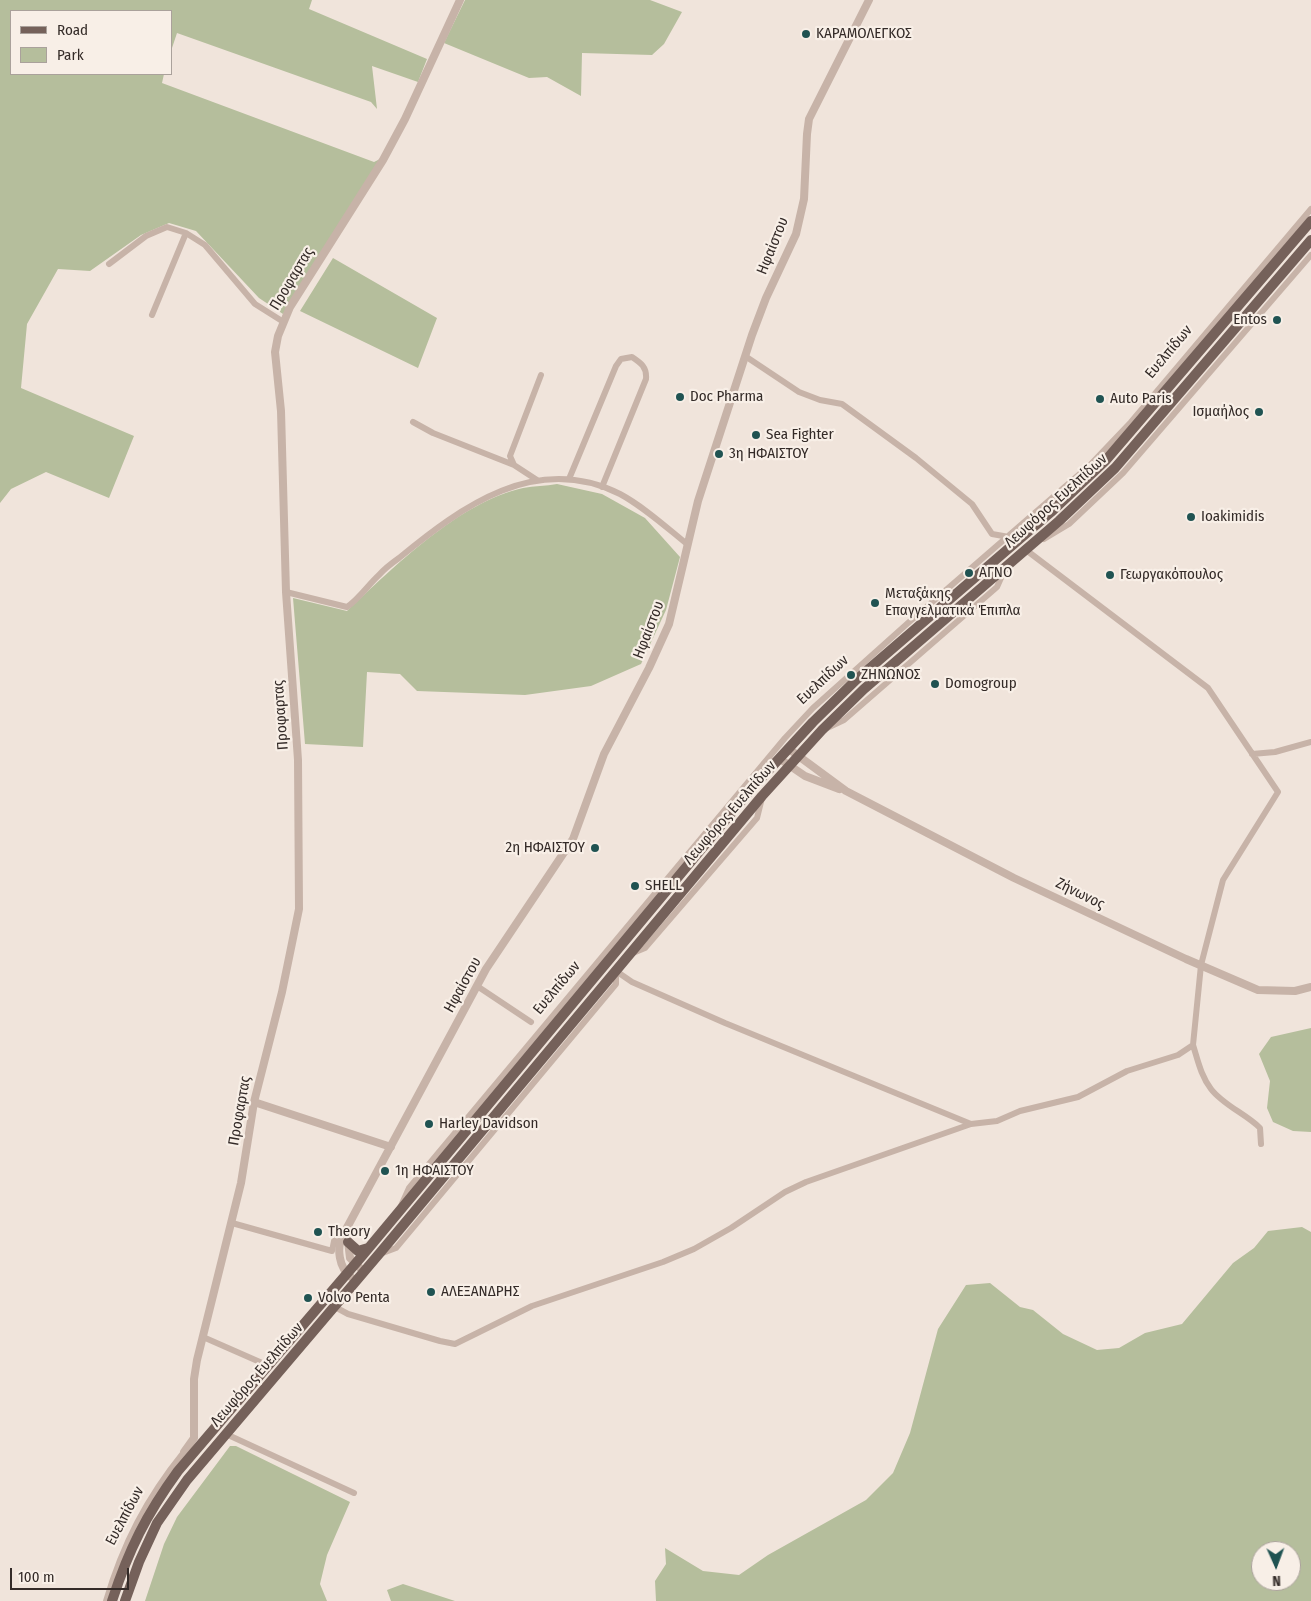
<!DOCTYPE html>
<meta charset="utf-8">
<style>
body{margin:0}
#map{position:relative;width:1311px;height:1601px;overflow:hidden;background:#f0e4db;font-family:"Fira Sans Condensed",sans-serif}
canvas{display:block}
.legend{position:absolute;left:10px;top:10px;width:162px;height:65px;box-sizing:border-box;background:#f8efe7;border:1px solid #aaa19b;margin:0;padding:6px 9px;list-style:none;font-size:15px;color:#342b28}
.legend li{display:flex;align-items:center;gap:10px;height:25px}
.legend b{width:25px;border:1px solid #aaa19b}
.north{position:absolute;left:1251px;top:1541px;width:50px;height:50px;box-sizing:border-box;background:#f8efe7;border:1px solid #aaa19b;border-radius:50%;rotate:178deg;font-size:14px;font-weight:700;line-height:20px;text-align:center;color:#342b28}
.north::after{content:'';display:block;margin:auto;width:18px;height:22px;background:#205352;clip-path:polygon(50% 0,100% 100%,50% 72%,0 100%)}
.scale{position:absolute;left:10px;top:1568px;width:119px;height:22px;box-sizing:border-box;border:2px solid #342b28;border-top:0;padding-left:6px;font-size:15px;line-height:18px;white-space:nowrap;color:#342b28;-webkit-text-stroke:4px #f8efe7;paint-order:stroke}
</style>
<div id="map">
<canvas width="1311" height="1601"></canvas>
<ul class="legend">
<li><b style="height:6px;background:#75615a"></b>Road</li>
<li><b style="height:14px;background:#b5be9c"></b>Park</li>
</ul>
<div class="north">N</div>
<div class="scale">100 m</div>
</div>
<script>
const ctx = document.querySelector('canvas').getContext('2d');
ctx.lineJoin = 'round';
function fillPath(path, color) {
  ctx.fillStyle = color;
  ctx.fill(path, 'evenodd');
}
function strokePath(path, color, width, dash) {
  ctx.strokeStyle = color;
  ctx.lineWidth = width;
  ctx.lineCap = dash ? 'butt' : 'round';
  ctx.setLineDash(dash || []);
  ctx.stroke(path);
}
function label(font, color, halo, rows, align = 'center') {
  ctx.font = font + ' "Fira Sans Condensed",sans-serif';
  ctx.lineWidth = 4.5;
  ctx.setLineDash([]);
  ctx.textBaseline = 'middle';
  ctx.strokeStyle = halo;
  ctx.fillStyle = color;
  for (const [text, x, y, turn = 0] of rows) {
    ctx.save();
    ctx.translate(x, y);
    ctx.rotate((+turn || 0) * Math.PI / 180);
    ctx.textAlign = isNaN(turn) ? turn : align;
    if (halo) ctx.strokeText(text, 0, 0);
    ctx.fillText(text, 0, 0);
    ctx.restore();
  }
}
const green = new Path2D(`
 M0 0H312L309 9 427 59 418 82 372 66 377 109 371 102 177 33 171 51V11H11V74H164L162 83 374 162 380 159 283 314 259 298 196 231 169 223 141 235 90 271 58 269 27 324 21 388 134 436 109 498 46 472 11 489 0 503Z
 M465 0H650L682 12 664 44 652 55 582 53 581 96 547 77 529 78 444 43Z
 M333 258 437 318 418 368 300 311Z
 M557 484 602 494 645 518 680 557 666 610 641 664 591 686 525 695 417 691 400 674 367 672 363 747 305 744 293 598 347 611C394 567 459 502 523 488 534 486 546 486 557 484Z
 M1311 1028V1132L1293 1131 1273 1122 1267 1108 1270 1081 1259 1054 1271 1037Z
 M1302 1227 1311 1232V1601H656L655 1581 666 1564 665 1548 703 1571 739 1575 768 1555 866 1500 893 1473 910 1433 938 1329 966 1285 990 1283 1020 1307 1033 1310 1063 1334 1097 1350 1119 1348 1145 1333 1182 1324 1233 1263 1254 1248 1268 1231ZM1261 1551H1291V1581H1261Z
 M230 1446H236L350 1502 327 1555 320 1584 327 1601H145L164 1544 177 1517Z
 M403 1584 455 1601H391L387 1590Z`);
const minor = new Path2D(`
 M109 264 146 236 167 227 186 233 205 245 255 304 282 321
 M152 315 186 233
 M745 356 799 392 820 400 842 404 916 458 972 504 992 534 1009 537
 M413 422 433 433 514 465
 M569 479 616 366 621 359 632 357C641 363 647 367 646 379L602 487
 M537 480 514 465 510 456 541 375
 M1044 539 1069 524 1123 473 1311 255
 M286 592 347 607C359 599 368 585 379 575 385 568 392 563 399 558 462 506 536 452 620 494 644 507 666 527 687 544
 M825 729 844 720 997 587 1005 569
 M1252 754 1275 752 1311 742
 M633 953 645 948 757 818 762 798
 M616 971 632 982 725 1023 971 1124
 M477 986 531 1022
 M1193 1045C1198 1061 1201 1076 1211 1089 1223 1105 1246 1114 1260 1128L1261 1144
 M400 1208 409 1188 785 738 813 708 908 623 1090 465 1131 422 1311 209
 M232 1223 332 1251 334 1241 343 1235
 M380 1254 396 1248 616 984V971
 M335 1307 348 1314 440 1341 455 1344 532 1306 663 1262 694 1249 731 1228 785 1192 806 1182 971 1124 997 1121 1020 1111 1078 1097 1127 1071 1178 1055 1193 1045 1201 965 1223 880 1278 792 1208 688 1026 550 1029 548
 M203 1337 269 1366
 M226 1434 354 1493
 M106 1601C123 1544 146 1499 184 1452`);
const tertiary = new Path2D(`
 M789 749 846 791 1014 878 1186 959 1258 990 1295 991 1311 987
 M780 759 805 776 839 789
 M254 1102 391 1147
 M348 1241 350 1258 364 1272
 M351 1277C339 1268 336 1248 343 1235L486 969 573 839 604 754 649 668 669 624 698 501 752 335 766 298 796 234 804 199 807 134 809 119 869 0
 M189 1458 184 1452 194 1438V1379L197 1360 241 1183 254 1102 282 992 299 909 298 760 286 592 281 411 275 352 278 336 290 307 383 160 405 119 460 0`);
const primary = new Path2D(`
 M348 1242 358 1251 368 1248
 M112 1601C129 1549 146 1515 178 1471L362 1256 753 787 813 722 856 680 1051 512 1106 460 1311 221
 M125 1601 139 1562 157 1523 187 1480 379 1254 762 796 822 730 864 689 1059 521 1115 468 1311 240`);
const markers = [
 [806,34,5,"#205352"],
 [1277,320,5,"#205352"],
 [680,397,5,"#205352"],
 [1100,399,5,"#205352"],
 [1259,412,5,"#205352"],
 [756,435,5,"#205352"],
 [719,454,5,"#205352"],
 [1191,517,5,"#205352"],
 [969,573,5,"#205352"],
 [1110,575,5,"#205352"],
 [875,603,5,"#205352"],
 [851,675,5,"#205352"],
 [935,684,5,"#205352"],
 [595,848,5,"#205352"],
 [635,886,5,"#205352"],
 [429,1124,5,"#205352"],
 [385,1171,5,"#205352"],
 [318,1232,5,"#205352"],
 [431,1292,5,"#205352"],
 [308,1298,5,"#205352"]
];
const poiNames = [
 ["ΚΑΡΑΜΟΛΕΓΚΟΣ",816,34],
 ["Entos",1267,320,"right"],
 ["Doc Pharma",690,397],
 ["Auto Paris",1110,399],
 ["Ισμαήλος",1249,412,"right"],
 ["Sea Fighter",766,435],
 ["3η ΗΦΑΙΣΤΟΥ",729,454],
 ["Ioakimidis",1201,517],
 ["ΑΓΝΟ",979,573],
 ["Γεωργακόπουλος",1120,575],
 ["Μεταξάκης",885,594],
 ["Επαγγελματικά Έπιπλα",885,611],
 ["ΖΗΝΩΝΟΣ",861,675],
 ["Domogroup",945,684],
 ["2η ΗΦΑΙΣΤΟΥ",585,848,"right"],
 ["SHELL",645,886],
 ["Harley Davidson",439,1124],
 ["1η ΗΦΑΙΣΤΟΥ",395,1171],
 ["Theory",328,1232],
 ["ΑΛΕΞΑΝΔΡΗΣ",441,1292],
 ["Volvo Penta",318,1298]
];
const streetNames = [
 ["Ηφαίστου",773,246,-68],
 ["Προφαρτας",292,279,-59],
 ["Ευελπίδων",1169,352,-50],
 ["Λεωφόρος Ευελπίδων",1056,501,-42],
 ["Ηφαίστου",649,630,-69],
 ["Ευελπίδων",823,680,-43],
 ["Προφαρτας",281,715,-94],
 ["Λεωφόρος Ευελπίδων",730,813,-49],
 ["Ζήνωνος",1080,894,26],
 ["Ηφαίστου",463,985,-61],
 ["Ευελπίδων",557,988,-50],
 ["Προφαρτας",240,1111,-80],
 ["Λεωφόρος Ευελπίδων",257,1375,-49],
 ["Ευελπίδων",125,1516,-62]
];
fillPath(green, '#b5be9c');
strokePath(minor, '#c7b3a8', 6);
strokePath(tertiary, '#c7b3a8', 8);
strokePath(primary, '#75615a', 10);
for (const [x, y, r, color] of markers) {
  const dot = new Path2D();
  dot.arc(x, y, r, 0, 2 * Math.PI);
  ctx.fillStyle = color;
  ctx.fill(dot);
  strokePath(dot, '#f8efe7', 2);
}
label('15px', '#342b28', '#f8efe7', poiNames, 'left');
label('15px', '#342b28', '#f8efe7', streetNames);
</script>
